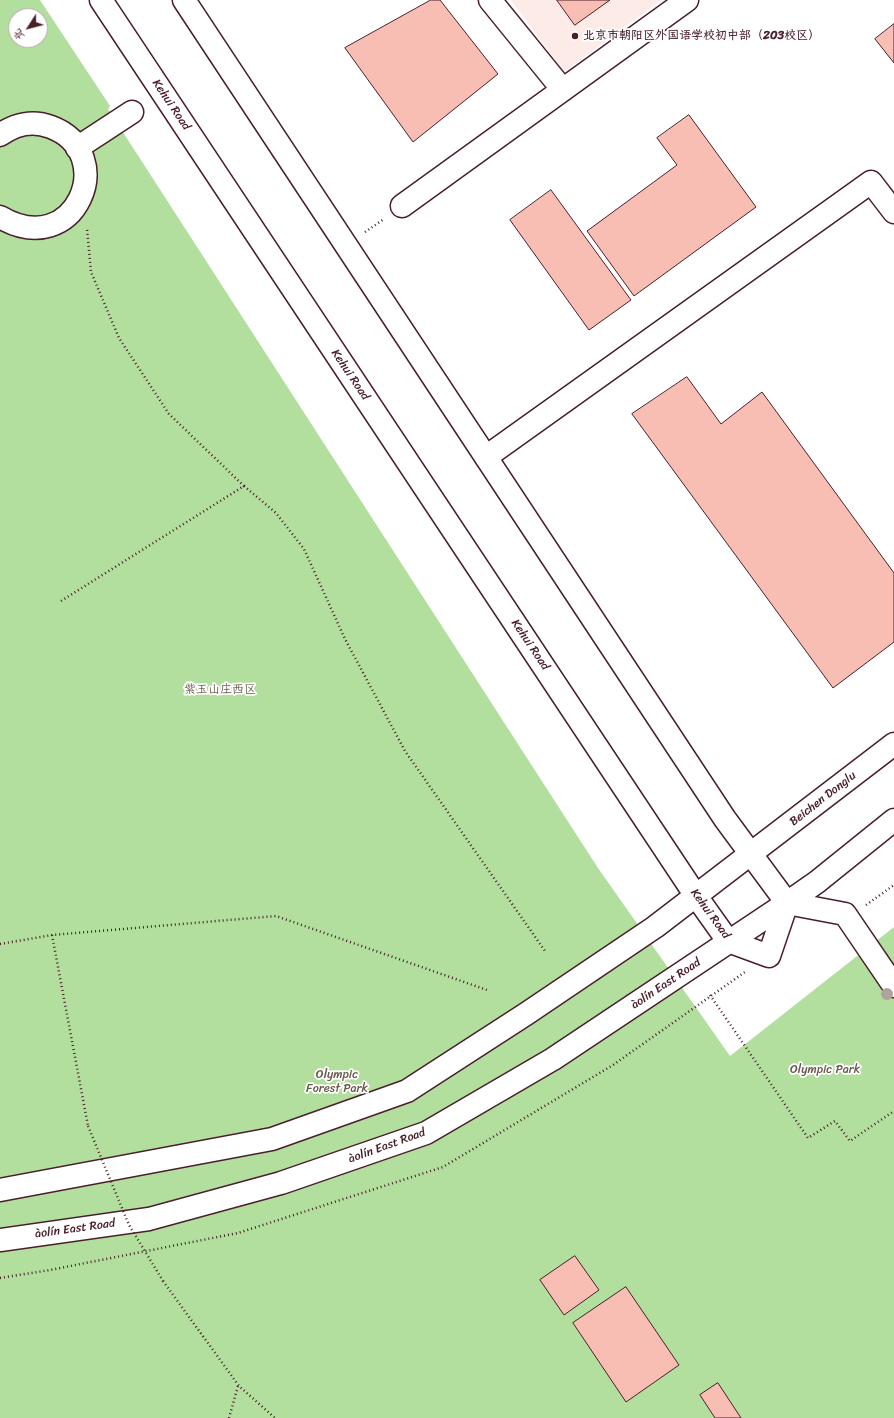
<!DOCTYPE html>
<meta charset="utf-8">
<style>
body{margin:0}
#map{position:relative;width:894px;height:1418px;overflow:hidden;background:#fff;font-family:Sriracha,"LXGW WenKai TC",sans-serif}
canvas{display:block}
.north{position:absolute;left:8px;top:8px;width:40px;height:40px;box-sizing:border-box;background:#fff;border:1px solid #b7a5aa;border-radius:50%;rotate:234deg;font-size:11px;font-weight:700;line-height:16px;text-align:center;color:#4a1f2b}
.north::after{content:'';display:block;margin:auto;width:14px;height:18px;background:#4a1f2b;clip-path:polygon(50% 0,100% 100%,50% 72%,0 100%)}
</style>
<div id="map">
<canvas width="894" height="1418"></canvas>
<div class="north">北</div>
</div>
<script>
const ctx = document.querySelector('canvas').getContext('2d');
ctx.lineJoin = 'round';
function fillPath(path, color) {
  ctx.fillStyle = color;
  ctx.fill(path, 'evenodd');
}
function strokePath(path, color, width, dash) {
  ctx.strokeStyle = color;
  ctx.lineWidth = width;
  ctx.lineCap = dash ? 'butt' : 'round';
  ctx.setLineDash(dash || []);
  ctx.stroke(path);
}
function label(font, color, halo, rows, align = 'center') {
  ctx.font = font + ' Sriracha,"LXGW WenKai TC",sans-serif';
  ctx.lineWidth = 3.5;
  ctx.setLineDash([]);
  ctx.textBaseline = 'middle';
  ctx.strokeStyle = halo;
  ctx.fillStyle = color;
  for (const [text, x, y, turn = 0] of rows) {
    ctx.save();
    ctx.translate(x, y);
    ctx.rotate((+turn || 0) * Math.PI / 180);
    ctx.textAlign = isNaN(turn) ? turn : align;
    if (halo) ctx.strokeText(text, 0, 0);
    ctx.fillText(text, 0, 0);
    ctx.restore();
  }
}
const built = new Path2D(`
 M511 0H661L564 72Z`);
const green = new Path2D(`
 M0 0H40L110 106 108 109 598 868 730 1056 894 927V1418H0ZM16 16H40V40H16Z`);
const building = new Path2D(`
 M431 0H440L498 74 413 142 345 48Z
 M557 0H610L575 25Z
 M894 24V63L875 39Z
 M689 115 756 207 634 296 587 231 677 165 657 138Z
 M551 190 631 300 589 330 510 220Z
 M687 377 721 424 762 392 894 573V642L833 688 632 414Z
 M575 1256 599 1290 564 1315 540 1280Z
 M626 1287 679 1365 626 1402 573 1323Z
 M718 1383 741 1418H715L700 1395Z`);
const path = new Path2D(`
 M365 232 384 219
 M244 486 276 513 304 549 345 639 405 751 545 951
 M61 601 244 486 169 414 119 338 91 272 87 229
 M866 905 894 885
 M52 935 88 1126
 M0 944 52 935 276 916 487 990
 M710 995 808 1138 835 1121 850 1141 894 1111
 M0 1278 50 1270 238 1233 443 1167 613 1065 745 972
 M163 1281 239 1386 275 1418
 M229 1418 238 1386`);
const minor = new Path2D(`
 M490 0 563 90
 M0 135C15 124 33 120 51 127 120 153 76 262 0 217
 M77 148 132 112
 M402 206 687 0
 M486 457 871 182 894 212
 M787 903 845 914 894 986`);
const major = new Path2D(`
 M101 0 696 896 728 941 769 956 787 903 725 819 184 0
 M0 1190 272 1139 407 1091 526 1014 655 927 894 744
 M0 1240 149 1219 281 1183 426 1133 553 1059 787 903 817 882 894 820`);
const pathBridge = new Path2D(`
 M88 1126 129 1225 163 1281`);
const trees = [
 [887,994]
];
const markers = [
 [575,36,4,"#4a1f2b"]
];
const poiNames = [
 ["北京市朝阳区外国语学校初中部（203校区）",583,36]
];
const streetNames = [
 ["Kehui Road",171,105,56],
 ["Kehui Road",350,375,56],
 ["Kehui Road",530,645,56],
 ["Beichen Donglu",823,799,-38],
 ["Kehui Road",710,914,54],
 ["àolín East Road",666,984,-34],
 ["àolín East Road",387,1146,-20],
 ["àolín East Road",75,1229,-8]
];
const parkNames = [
 ["紫玉山庄西区",220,690],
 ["Olympic Park",825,1070],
 ["Olympic",337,1075],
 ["Forest Park",337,1089]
];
fillPath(built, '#fdebe8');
fillPath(green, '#b2df9d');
fillPath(building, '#f8bdb3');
strokePath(building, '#4a1f2b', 1);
strokePath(minor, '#4a1f2b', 25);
strokePath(major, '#4a1f2b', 25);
strokePath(path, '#4a1f2b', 2.5, [1, 3]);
strokePath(minor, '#fff', 22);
strokePath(major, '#fff', 22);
strokePath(pathBridge, '#4a1f2b', 2.5, [1, 3]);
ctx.fillStyle = '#aca49d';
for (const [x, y] of trees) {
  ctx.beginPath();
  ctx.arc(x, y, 6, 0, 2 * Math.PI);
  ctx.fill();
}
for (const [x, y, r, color] of markers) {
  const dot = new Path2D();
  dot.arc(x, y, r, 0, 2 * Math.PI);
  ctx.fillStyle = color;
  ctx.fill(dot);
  strokePath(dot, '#fff', 1.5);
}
label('bold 12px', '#4a1f2b', '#fff', poiNames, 'left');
label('12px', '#4a1f2b', '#fff', streetNames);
label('12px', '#69594d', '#fff', parkNames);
</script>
